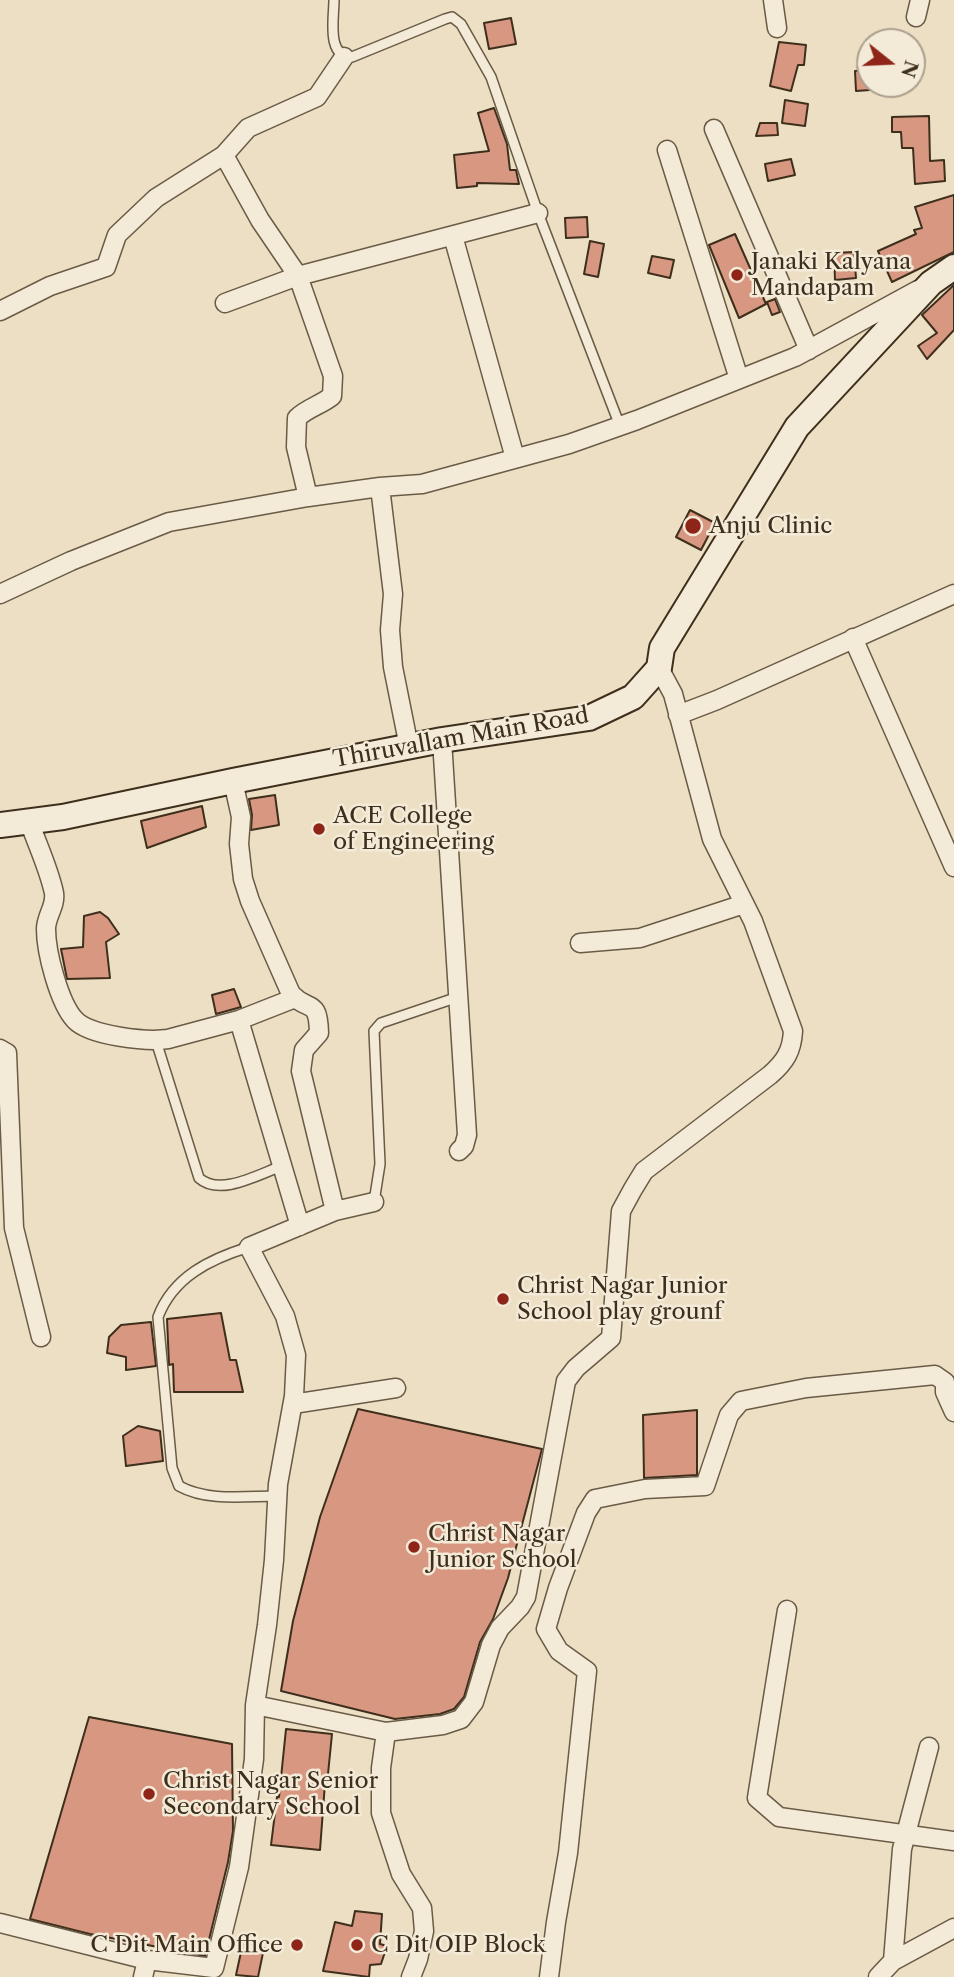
<!DOCTYPE html>
<style>
body{margin:0}
#map{position:relative;width:954px;height:1977px;overflow:hidden;background:#eddfc3;font-family:"Libre Caslon Text",serif}
canvas{display:block}
.north{position:absolute;left:856px;top:28px;width:70px;height:70px;box-sizing:border-box;background:#f3ead8;border:2px solid #ab9f8d;border-radius:50%;rotate:108deg;font-size:19px;font-weight:700;line-height:28px;text-align:center;color:#3e2f1d}
.north::after{content:'';display:block;margin:auto;width:24px;height:32px;background:#8f2418;clip-path:polygon(50% 0,100% 100%,50% 72%,0 100%)}
</style>
<div id="map">
<canvas width="954" height="1977"></canvas>
<div class="north">N</div>
</div>
<script>
const ctx = document.querySelector('canvas').getContext('2d');
ctx.lineJoin = 'round';
function fillPath(path, color) {
  ctx.fillStyle = color;
  ctx.fill(path, 'evenodd');
}
function strokePath(path, color, width, dash) {
  ctx.strokeStyle = color;
  ctx.lineWidth = width;
  ctx.lineCap = dash ? 'butt' : 'round';
  ctx.setLineDash(dash || []);
  ctx.stroke(path);
}
function label(font, color, halo, rows, align = 'center') {
  ctx.font = font + ' "Libre Caslon Text",serif';
  ctx.lineWidth = 5;
  ctx.setLineDash([]);
  ctx.textBaseline = 'middle';
  ctx.strokeStyle = halo;
  ctx.fillStyle = color;
  for (const [text, x, y, turn = 0] of rows) {
    ctx.save();
    ctx.translate(x, y);
    ctx.rotate((+turn || 0) * Math.PI / 180);
    ctx.textAlign = isNaN(turn) ? turn : align;
    if (halo) ctx.strokeText(text, 0, 0);
    ctx.fillText(text, 0, 0);
    ctx.restore();
  }
}
const building = new Path2D(`
 M511 18 516 44 489 49 484 23Z
 M779 42 806 45 804 65H798L791 91 770 86Z
 M870 70V90L856 91 855 71Z
 M785 100 808 104 805 126 782 123Z
 M494 108 507 144 510 170H516L519 184 477 183V186L457 188 454 155 489 151 478 113Z
 M929 116 930 161 944 160 945 181 915 184 913 148H902L901 132H892V117Z
 M760 123H777L778 135 756 136Z
 M791 159 795 175 768 181 765 164Z
 M954 195V252L892 282 878 251 916 234 914 230 922 228 915 207Z
 M587 217 588 237 566 238 565 218Z
 M735 234 766 304 739 318 709 245Z
 M590 241 604 244 598 277 584 274Z
 M854 252 856 278 835 280 834 253Z
 M652 256 674 260 670 278 648 273Z
 M954 285V330L927 359 918 346 937 333 922 315Z
 M775 299 780 312 772 315 767 302Z
 M690 510 715 523 701 550 676 537Z
 M275 795 279 825 251 830 252 815 249 799Z
 M202 806 206 827 147 848 141 821Z
 M100 912 108 918 119 934 106 942 110 978 67 979 61 949 83 947 84 916Z
 M234 989 241 1007 216 1014 212 995Z
 M221 1313 230 1360H236L243 1392H174L173 1364 169 1365 167 1319Z
 M151 1322 156 1366 126 1370V1357L107 1353 109 1337 121 1325Z
 M358 1409 542 1449 508 1578 493 1619 480 1642 464 1697 454 1709 440 1714 395 1719 281 1691 293 1621 320 1517Z
 M697 1410V1475L644 1478 643 1415Z
 M138 1426 160 1431 163 1461 126 1466 123 1436Z
 M89 1717 232 1744 233 1831 228 1862 205 1956 90 1934 30 1919Z
 M286 1729 332 1734 327 1784 325 1783 320 1850 271 1845 277 1797H279Z
 M355 1911 382 1914 380 1944 387 1946 381 1964 370 1965 369 1977 323 1971 335 1922 352 1926Z
 M243 1943 264 1948 258 1977 236 1975Z`);
const service = new Path2D(`
 M334 0C334 18 326 57 352 57L445 19 452 17 461 24 491 77 538 213 620 426
 M156 1041 199 1178C220 1197 259 1174 282 1166
 M374 1202 380 1164 374 1031 381 1023 458 997
 M249 1247C210 1259 173 1277 158 1317L172 1468 179 1486C208 1502 246 1496 278 1496`);
const minor = new Path2D(`
 M773 0 777 28
 M916 17 920 0
 M714 129 809 350
 M667 150 739 379
 M224 155 260 220 298 276 333 376 332 396C321 405 307 408 297 418L296 447 308 497
 M453 236 515 458
 M225 303 298 276 538 213
 M0 311 50 286 106 267 117 235 156 198 224 155 248 128 317 97 344 57
 M380 487 393 594 390 630 393 667 409 747
 M0 594 71 561 169 522 308 497 380 487 422 484 569 444 637 420 795 357 918 290
 M853 638 954 867
 M678 715 717 700 954 594
 M442 740 467 1135 464 1146 459 1151
 M233 781 241 817 239 844 243 879 250 901 291 994C309 1013 318 997 319 1033L304 1050 301 1071 335 1211
 M29 821C37 844 49 869 54 893 56 906 46 916 46 929 46 952 59 1003 75 1020 90 1036 147 1042 168 1039L239 1020 295 998
 M580 943 640 938 744 904
 M239 1020 300 1226
 M0 1049 7 1053 14 1228 41 1337
 M293 1404 396 1388
 M787 1610 757 1798 779 1817 954 1841
 M255 1705 386 1732 443 1725 461 1719 474 1702 491 1645 500 1628 520 1607 526 1597 566 1381 576 1368 611 1338 621 1211 633 1189 644 1171 770 1075C785 1062 792 1051 793 1031L753 921 712 839 673 694 659 668
 M386 1732 381 1768V1813L401 1874 422 1908 424 1931 418 1959 411 1977
 M0 1923 147 1960
 M893 1961 902 1849 929 1747
 M143 1977 147 1960 214 1968 239 1867 254 1759 255 1705 267 1625 274 1560 278 1484 294 1396 296 1355 285 1316 249 1247 335 1211 374 1202
 M549 1977 556 1922 568 1853 587 1671 559 1651 546 1629 558 1588 586 1513 595 1499 645 1489 705 1486 729 1415 741 1401 806 1388 935 1375 945 1382V1392L954 1412
 M878 1977 893 1961 954 1928`);
const secondary = new Path2D(`
 M0 825 63 817 233 781 442 740 589 718 633 697 659 668 662 648 797 427 931 283 954 267`);
const markers = [
 [737,275,7,"#8f2418"],
 [693,526,9,"#8f2418"],
 [319,829,7,"#8f2418"],
 [503,1299,7,"#8f2418"],
 [414,1547,7,"#8f2418"],
 [149,1794,7,"#8f2418"],
 [297,1945,7,"#8f2418"],
 [357,1945,7,"#8f2418"]
];
const poiNames = [
 ["Janaki Kalyana",751,262],
 ["Mandapam",751,288],
 ["Anju Clinic",709,526],
 ["ACE College",333,816],
 ["of Engineering",333,842],
 ["Christ Nagar Junior",517,1286],
 ["School play grounf",517,1312],
 ["Christ Nagar",428,1534],
 ["Junior School",428,1560],
 ["Christ Nagar Senior",163,1781],
 ["Secondary School",163,1807],
 ["C Dit Main Office",283,1945,"right"],
 ["C Dit OIP Block",371,1945]
];
const streetNames = [
 ["Thiruvallam Main Road",461,738,-10]
];
fillPath(building, '#d89780');
strokePath(building, '#3e2f1d', 2);
strokePath(service, '#6a5b46', 12);
strokePath(minor, '#6a5b46', 21);
strokePath(secondary, '#3e2f1d', 28);
strokePath(service, '#f3ead8', 9);
strokePath(minor, '#f3ead8', 18);
strokePath(secondary, '#f3ead8', 24);
for (const [x, y, r, color] of markers) {
  const dot = new Path2D();
  dot.arc(x, y, r, 0, 2 * Math.PI);
  ctx.fillStyle = color;
  ctx.fill(dot);
  strokePath(dot, '#f3ead8', 2.5);
}
label('23px', '#3e2f1d', '#f3ead8', poiNames, 'left');
label('23px', '#3e2f1d', '#f3ead8', streetNames);
</script>
